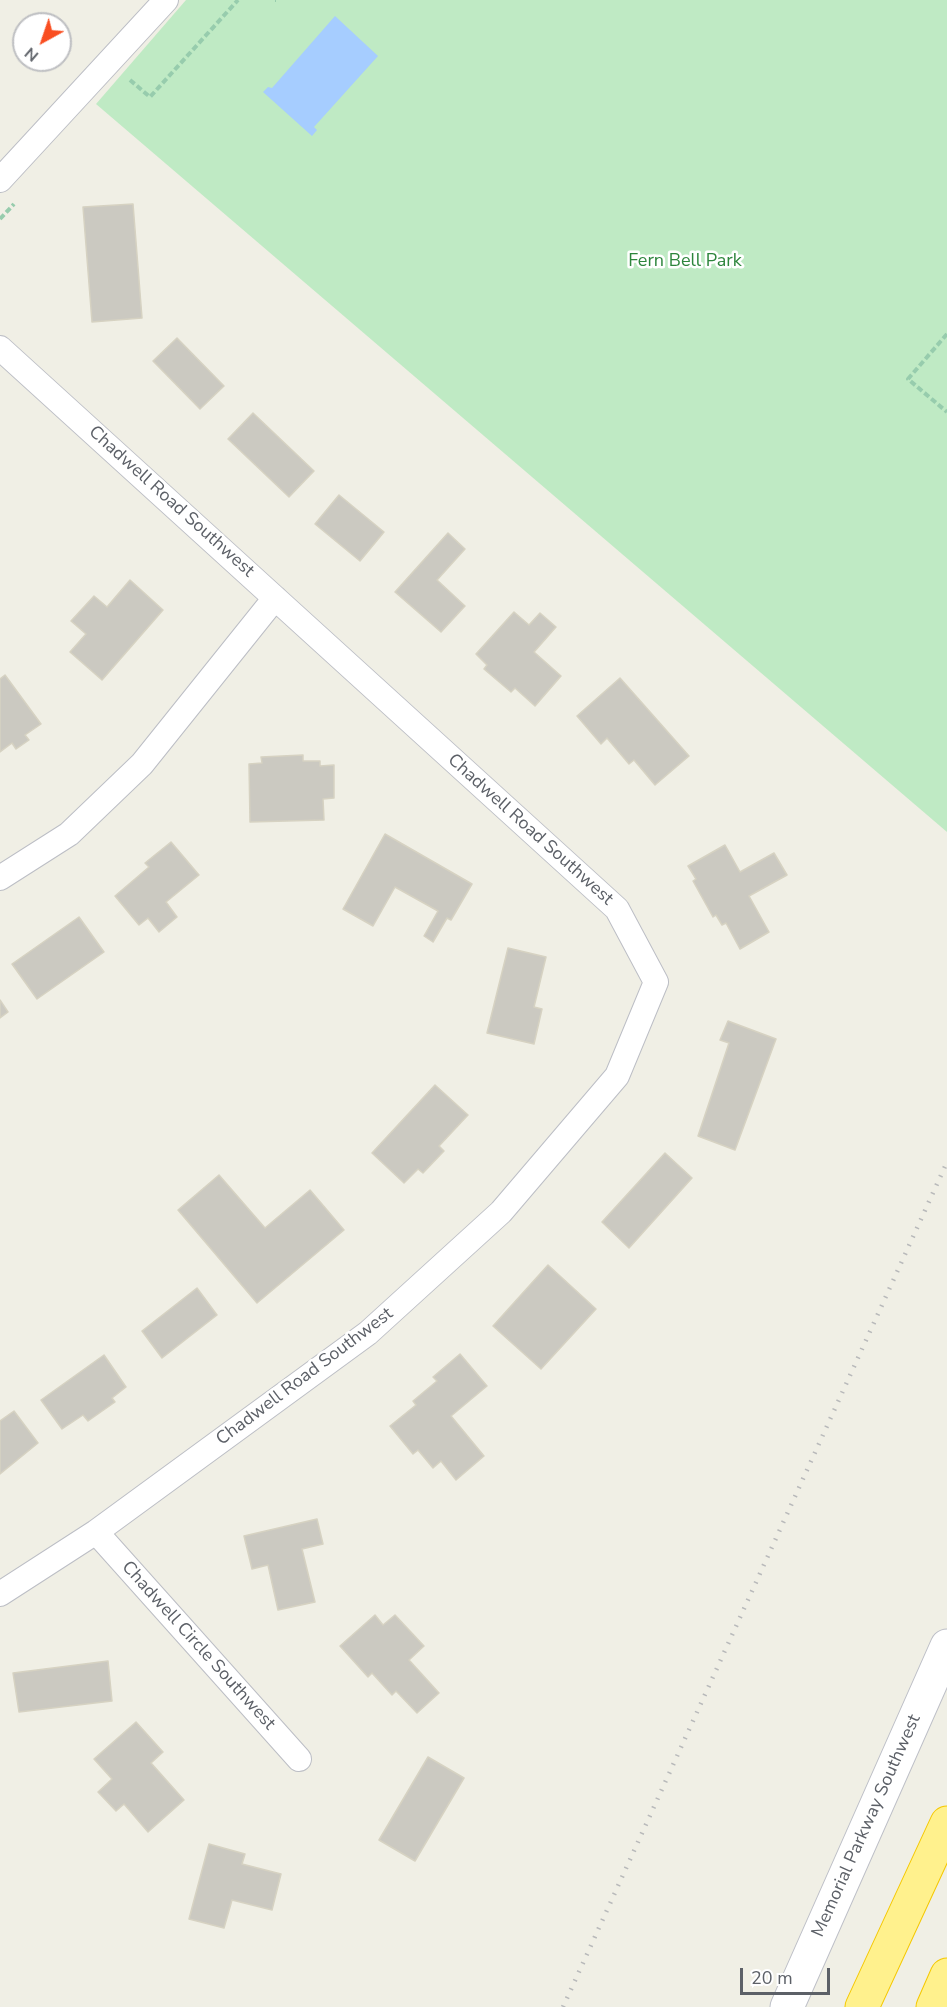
<!DOCTYPE html>
<style>
body{margin:0}
#map{position:relative;width:947px;height:2007px;overflow:hidden;background:#f0efe5;font-family:"Nunito Sans",sans-serif}
canvas{display:block}
.north{position:absolute;left:12px;top:12px;width:60px;height:60px;box-sizing:border-box;background:#fff;border:2px solid #bebfc2;border-radius:50%;rotate:220deg;font-size:16px;font-weight:700;line-height:24px;text-align:center;color:#5c6067}
.north::after{content:'';display:block;margin:auto;width:21px;height:27px;background:#f94e21;clip-path:polygon(50% 0,100% 100%,50% 72%,0 100%)}
.scale{position:absolute;left:740px;top:1968px;width:90px;height:27px;box-sizing:border-box;border:3px solid #5c6067;border-top:0;padding-left:8px;font-size:18px;line-height:21px;white-space:nowrap;color:#5c6067;-webkit-text-stroke:4px #fff;paint-order:stroke}
</style>
<div id="map">
<canvas width="947" height="2007"></canvas>
<div class="north">N</div>
<div class="scale">20 m</div>
</div>
<script>
const ctx = document.querySelector('canvas').getContext('2d');
ctx.lineJoin = 'round';
function fillPath(path, color) {
  ctx.fillStyle = color;
  ctx.fill(path, 'evenodd');
}
function strokePath(path, color, width, dash) {
  ctx.strokeStyle = color;
  ctx.lineWidth = width;
  ctx.lineCap = dash ? 'butt' : 'round';
  ctx.setLineDash(dash || []);
  ctx.stroke(path);
}
function label(font, color, halo, rows, align = 'center') {
  ctx.font = font + ' "Nunito Sans",sans-serif';
  ctx.lineWidth = 5;
  ctx.setLineDash([]);
  ctx.textBaseline = 'middle';
  ctx.strokeStyle = halo;
  ctx.fillStyle = color;
  for (const [text, x, y, turn = 0] of rows) {
    ctx.save();
    ctx.translate(x, y);
    ctx.rotate((+turn || 0) * Math.PI / 180);
    ctx.textAlign = isNaN(turn) ? turn : align;
    if (halo) ctx.strokeText(text, 0, 0);
    ctx.fillText(text, 0, 0);
    ctx.restore();
  }
}
const green = new Path2D(`
 M186 0H947V832L96 104Z`);
const water = new Path2D(`
 M335 16 378 56 314 127 317 130 312 136 263 92 268 87 272 88Z`);
const building = new Path2D(`
 M133 204 142 318 92 322 83 207Z
 M177 338 224 386 200 409 153 361Z
 M253 413 314 471 289 497 228 439Z
 M339 495 384 532 360 561 315 524Z
 M448 533 465 549 437 580 465 606 441 632 395 592Z
 M130 580 163 610 102 680 70 652 86 634 71 621 94 596 107 607Z
 M514 612 529 625 540 613 556 627 534 652 561 676 535 706 515 688 511 692 484 669 487 665 476 654Z
 M5 675 41 724 25 735 29 740 16 749 12 743 0 752V679Z
 M620 678 689 756 655 785 634 760 629 764 607 738 601 744 577 716Z
 M303 755V761H320V766L334 765V798L323 799 324 820 250 822 249 764 262 763 261 757Z
 M385 834 472 884 451 920 447 918 433 942 424 936 438 911 395 887 373 926 343 909Z
 M171 842 199 875 166 902 177 917 159 932 148 918 139 925 115 896 149 867 145 863Z
 M725 845 740 872 774 853 787 875 749 896 769 932 740 949 726 923 722 925 716 915 713 917 693 881 696 879 688 866Z
 M79 917 104 952 37 999 12 964Z
 M508 948 546 957 534 1007 542 1009 534 1044 487 1033Z
 M0 1000 8 1012 0 1018Z
 M728 1021 776 1039 735 1150 698 1136 729 1043 720 1040Z
 M435 1085 468 1115 439 1146 444 1151 423 1173 418 1169 404 1183 372 1153Z
 M665 1153 692 1178 629 1248 602 1222Z
 M219 1175 265 1228 310 1190 344 1230 257 1303 178 1210Z
 M548 1265 596 1309 541 1369 493 1326Z
 M197 1288 217 1315 162 1358 142 1331Z
 M460 1354 487 1386 451 1416 484 1456 456 1480 441 1461 433 1468 418 1450 413 1454 390 1426 416 1405 413 1401 437 1381 433 1377Z
 M104 1355 126 1387 112 1398 115 1402 88 1421 83 1415 62 1429 41 1400Z
 M14 1411 38 1443 0 1474V1421Z
 M317 1519 323 1544 302 1549 315 1602 278 1610 268 1565 252 1569 244 1536Z
 M375 1615 383 1625 395 1615 424 1646 409 1660 439 1693 417 1713 396 1691 392 1695 372 1673 368 1677 340 1646Z
 M108 1661 112 1701 19 1712 13 1673Z
 M136 1722 163 1752 151 1763 184 1800 148 1832 124 1804 116 1811 98 1792 112 1779 94 1759Z
 M428 1757 464 1778 415 1861 379 1840Z
 M209 1844 245 1854 242 1864 281 1874 272 1910 232 1900 224 1928 189 1919Z`);
const path = new Path2D(`
 M275 0H276
 M130 80 150 97 238 0
 M0 219 14 204
 M947 334 908 379 947 412`);
const street = new Path2D(`
 M0 180 166 0
 M0 348 617 909 656 982 617 1076 501 1212 368 1333 96 1532 0 1594
 M0 878 69 834 142 764 275 598
 M96 1532 299 1759`);
const secondary = new Path2D(`
 M787 2007 947 1646`);
const highway = new Path2D(`
 M862 2007 947 1823
 M933 2007 947 1975`);
const rail = new Path2D(`
 M563 2007 947 1162`);
const parkNames = [
 ["Fern Bell Park",685,262]
];
const streetNames = [
 ["Chadwell Road Southwest",171,502,42],
 ["Chadwell Road Southwest",530,830,42],
 ["Chadwell Road Southwest",305,1377,-37],
 ["Chadwell Circle Southwest",198,1646,48],
 ["Memorial Parkway Southwest",867,1826,-66]
];
fillPath(green, '#bfeac4');
fillPath(water, '#a6cdff');
fillPath(building, '#cbc9c1');
strokePath(building, '#d6d2c2', 1.5);
strokePath(street, '#bcbec5', 26);
strokePath(secondary, '#bdbfc7', 35);
strokePath(highway, '#f5c800', 35);
strokePath(path, '#97ccad', 4, [6, 3]);
strokePath(street, '#fff', 24);
strokePath(secondary, '#fff', 33);
strokePath(highway, '#fff18d', 33);
strokePath(rail, '#b8b9ba', 4.5, [1.5, 8]);
label('18px', '#2d853c', '#fff', parkNames);
label('18px', '#5c6067', '#fff', streetNames);
</script>
